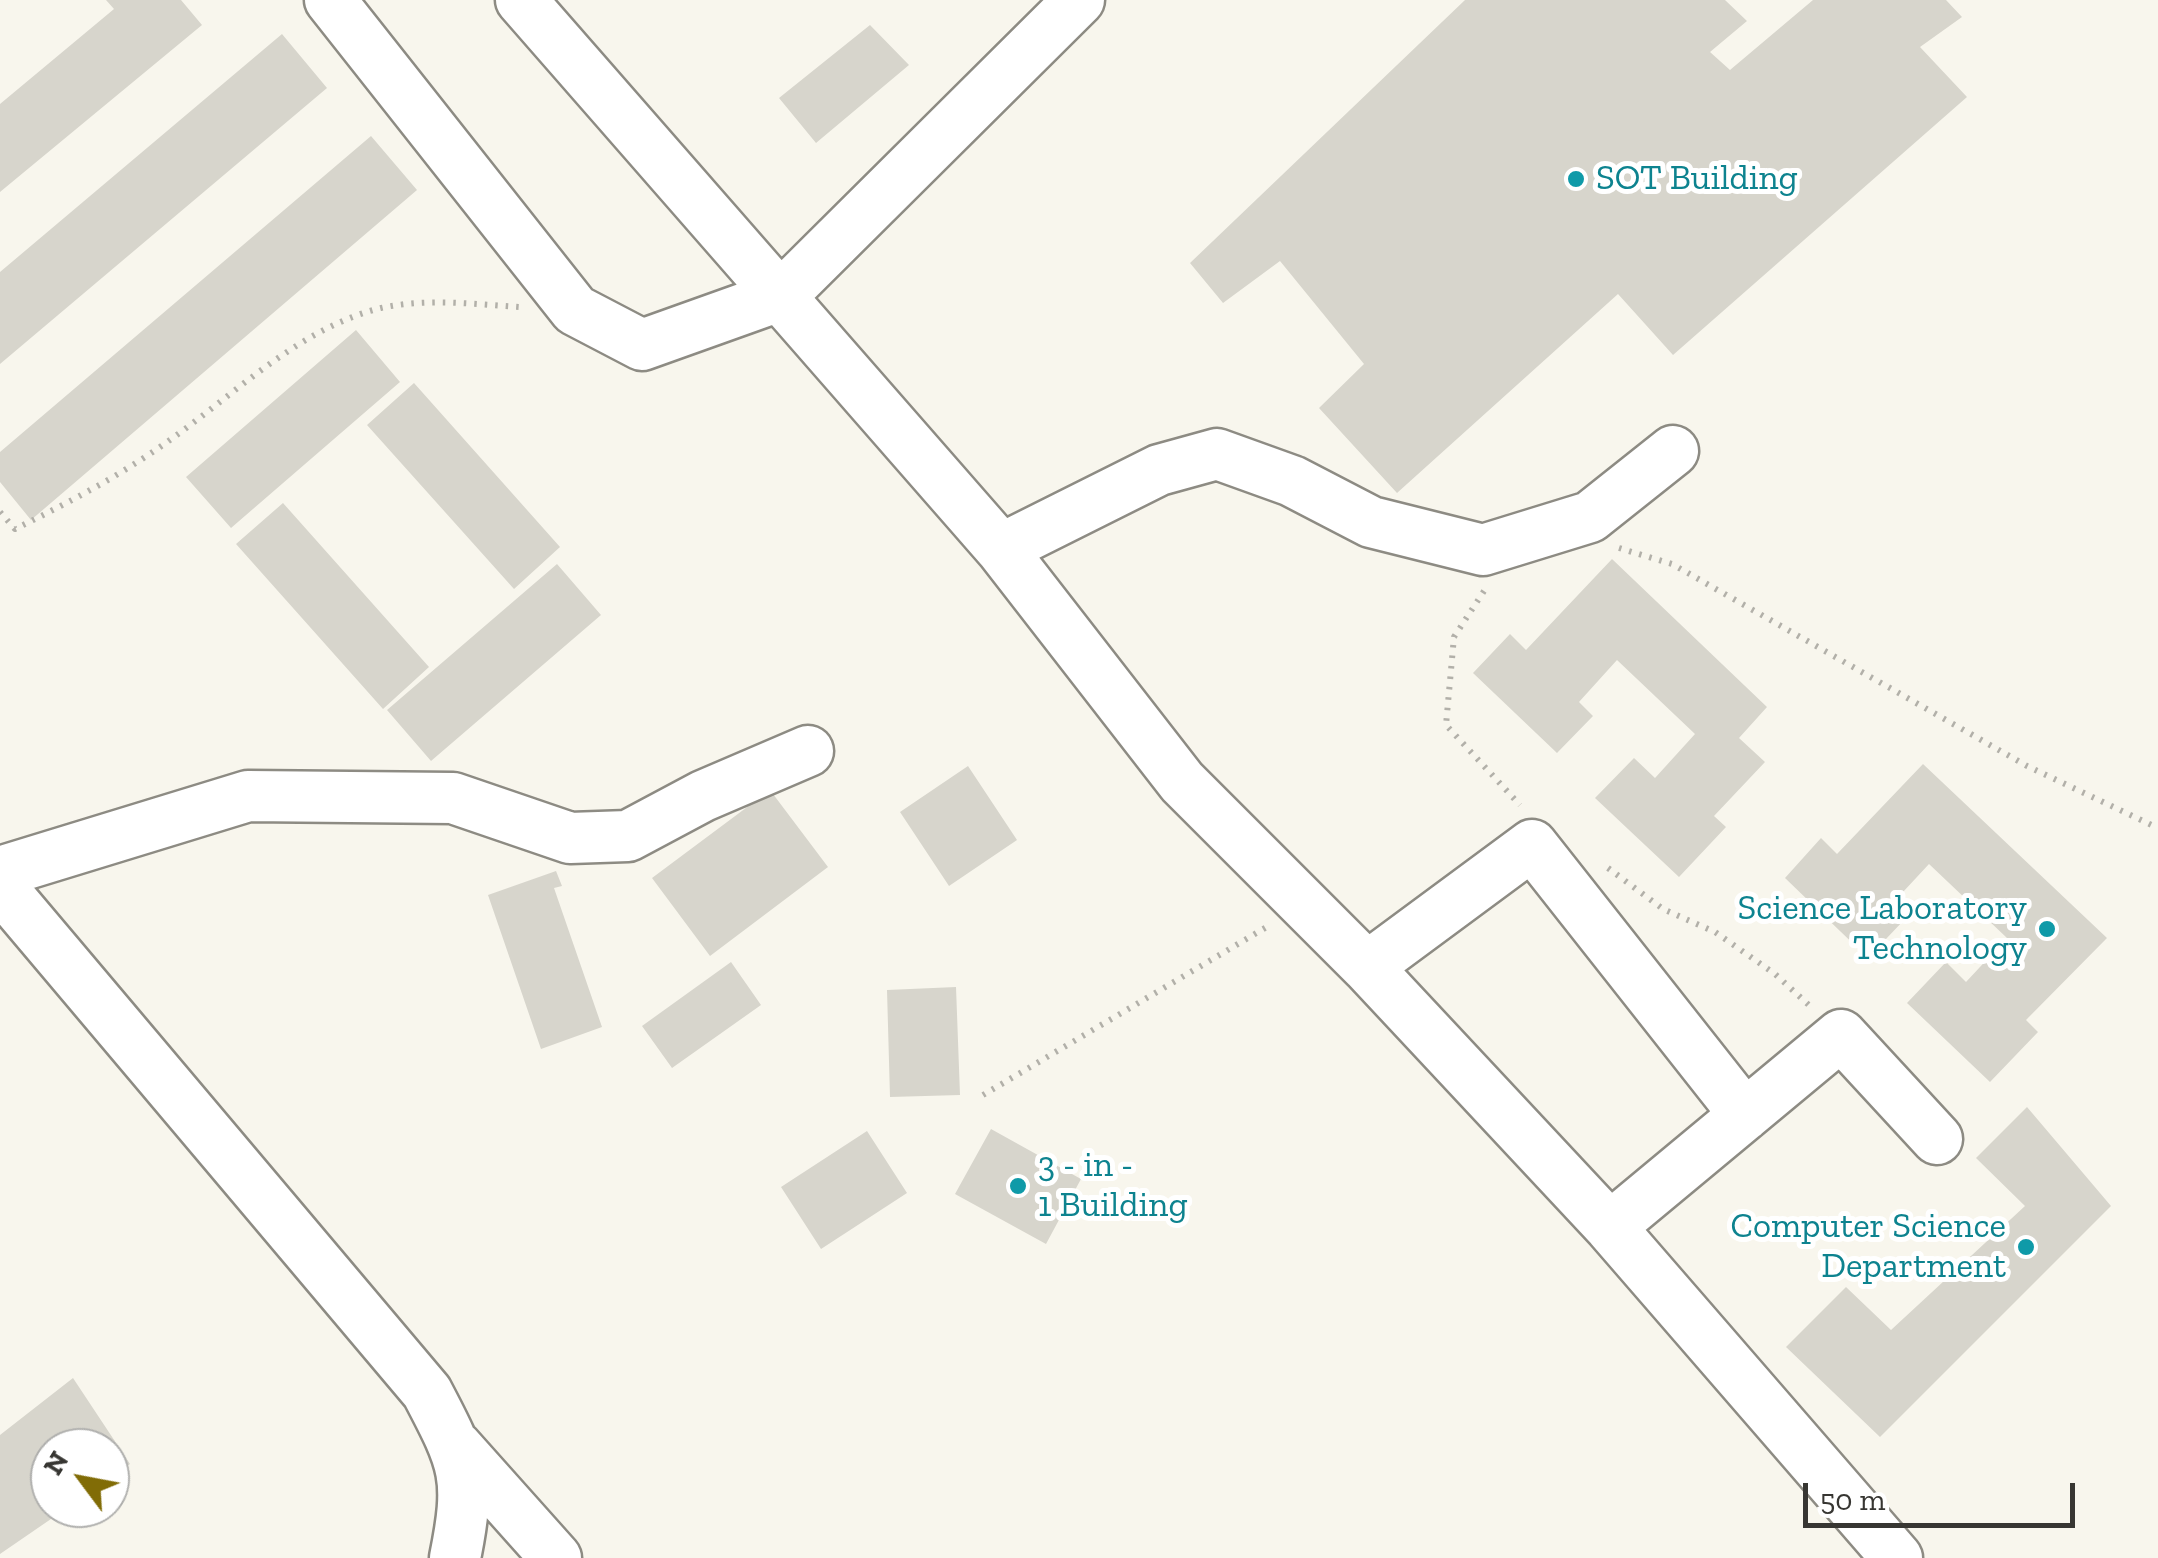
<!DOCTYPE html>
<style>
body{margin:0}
#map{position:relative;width:2158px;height:1558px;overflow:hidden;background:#f8f6ed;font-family:"Zilla Slab",serif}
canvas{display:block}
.north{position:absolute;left:30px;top:1428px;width:100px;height:100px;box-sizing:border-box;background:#fff;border:2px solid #afafad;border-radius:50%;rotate:302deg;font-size:28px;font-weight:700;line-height:40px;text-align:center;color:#373632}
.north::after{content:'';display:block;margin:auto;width:35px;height:45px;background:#816c06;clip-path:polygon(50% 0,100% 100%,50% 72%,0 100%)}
.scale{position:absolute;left:1803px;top:1483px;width:272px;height:45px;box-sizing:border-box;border:5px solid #373632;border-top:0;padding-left:12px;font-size:30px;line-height:35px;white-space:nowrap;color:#373632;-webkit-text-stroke:8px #fff;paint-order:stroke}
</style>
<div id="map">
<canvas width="2158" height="1558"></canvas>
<div class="north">N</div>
<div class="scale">50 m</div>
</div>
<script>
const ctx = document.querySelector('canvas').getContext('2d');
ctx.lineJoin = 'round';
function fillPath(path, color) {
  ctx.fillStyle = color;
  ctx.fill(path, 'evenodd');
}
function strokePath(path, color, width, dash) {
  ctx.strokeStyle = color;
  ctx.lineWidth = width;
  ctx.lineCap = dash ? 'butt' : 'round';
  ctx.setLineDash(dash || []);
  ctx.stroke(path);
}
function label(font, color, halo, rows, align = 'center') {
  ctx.font = font + ' "Zilla Slab",serif';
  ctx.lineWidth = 10;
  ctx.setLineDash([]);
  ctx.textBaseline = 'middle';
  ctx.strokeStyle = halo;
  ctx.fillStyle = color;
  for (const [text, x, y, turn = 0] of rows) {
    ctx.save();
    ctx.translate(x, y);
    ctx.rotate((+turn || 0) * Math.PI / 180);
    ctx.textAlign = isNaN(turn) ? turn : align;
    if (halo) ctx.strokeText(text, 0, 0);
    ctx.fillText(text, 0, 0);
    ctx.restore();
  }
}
const building = new Path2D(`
 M106 0H181L202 25 0 192V104L114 9Z
 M1465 0H1725L1747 21 1710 52 1730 70 1813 0H1946L1962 17 1920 47 1967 97 1673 355 1618 294 1397 493 1319 408 1364 364 1280 261 1223 303 1190 263Z
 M870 25 909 65 816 143 779 98Z
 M282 34 327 88 0 364V272Z
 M371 136 417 190 31 520 0 482V452Z
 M356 330 400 382 231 528 186 477Z
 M414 383 560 547 514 589 367 425Z
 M283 503 429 667 383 709 236 544Z
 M1612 559 1767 707 1739 738 1765 762 1714 816 1726 827 1679 877 1595 798 1634 758 1655 778 1695 734 1617 660 1579 702 1593 716 1557 753 1473 673 1510 634 1526 650Z
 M557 564 601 615 431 761 387 710Z
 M1923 764 2107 938 2026 1020 2038 1032 1990 1082 1907 1003 1946 962 1966 982 2007 938 1929 864 1890 906 1904 920 1868 958 1785 878 1821 838 1837 854Z
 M968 766 1017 840 949 886 900 812Z
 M770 790 828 867 710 956 652 878Z
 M556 871 562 886 554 888 602 1027 541 1049 488 895Z
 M731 962 761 1005 672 1068 642 1026Z
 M956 987 960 1095 890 1097 887 990Z
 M2027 1107 2111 1206 1880 1437 1786 1347 1846 1287 1891 1330 2025 1206 1976 1158Z
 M991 1129 1081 1179 1046 1244 955 1194Z
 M867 1131 907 1193 821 1249 781 1187Z
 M73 1378 130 1464 110 1478V1448H50V1508H67L0 1554V1435Z`);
const path = new Path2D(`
 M0 512 15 529C70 502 125 473 174 437 238 391 302 327 381 308 427 298 473 304 519 307
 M1619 548 1672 564 2027 766 2158 828
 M1484 591 1454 637 1446 725 1520 805
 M1608 868 1663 909 1715 932 1775 974 1811 1007
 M983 1095 1270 925`);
const minor = new Path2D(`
 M330 0 575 310 642 345 782 295 1079 0
 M521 0 1001 549 1182 782 1367 967 1610 1227 1897 1558
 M1001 549 1159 470 1217 454 1292 481 1371 522 1483 550 1590 517 1673 451
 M0 872 248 796 453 798 570 838 628 836 703 796 808 751
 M0 886 427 1392C465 1464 471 1478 455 1558
 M1367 967 1532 845 1745 1115
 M1610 1227 1841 1035 1937 1139
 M456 1446 556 1558`);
const markers = [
 [1576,179,10,"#0f9aa8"],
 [2047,929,10,"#0f9aa8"],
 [1018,1186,10,"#0f9aa8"],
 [2026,1247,10,"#0f9aa8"]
];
const cultureNames = [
 ["SOT Building",1596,179],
 ["Science Laboratory",2027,909,"right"],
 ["Technology",2027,949,"right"],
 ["3 - in -",1038,1166],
 ["1 Building",1038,1206],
 ["Computer Science",2006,1227,"right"],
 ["Department",2006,1267,"right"]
];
fillPath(building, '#d7d5cc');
strokePath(minor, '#8d8b83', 55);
strokePath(path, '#b2b0a9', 6, [2.5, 8]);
strokePath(minor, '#fff', 50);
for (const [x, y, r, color] of markers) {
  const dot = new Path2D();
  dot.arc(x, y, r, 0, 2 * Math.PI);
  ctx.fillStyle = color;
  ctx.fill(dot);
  strokePath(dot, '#fff', 4);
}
label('35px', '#0d838f', '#fff', cultureNames, 'left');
</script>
